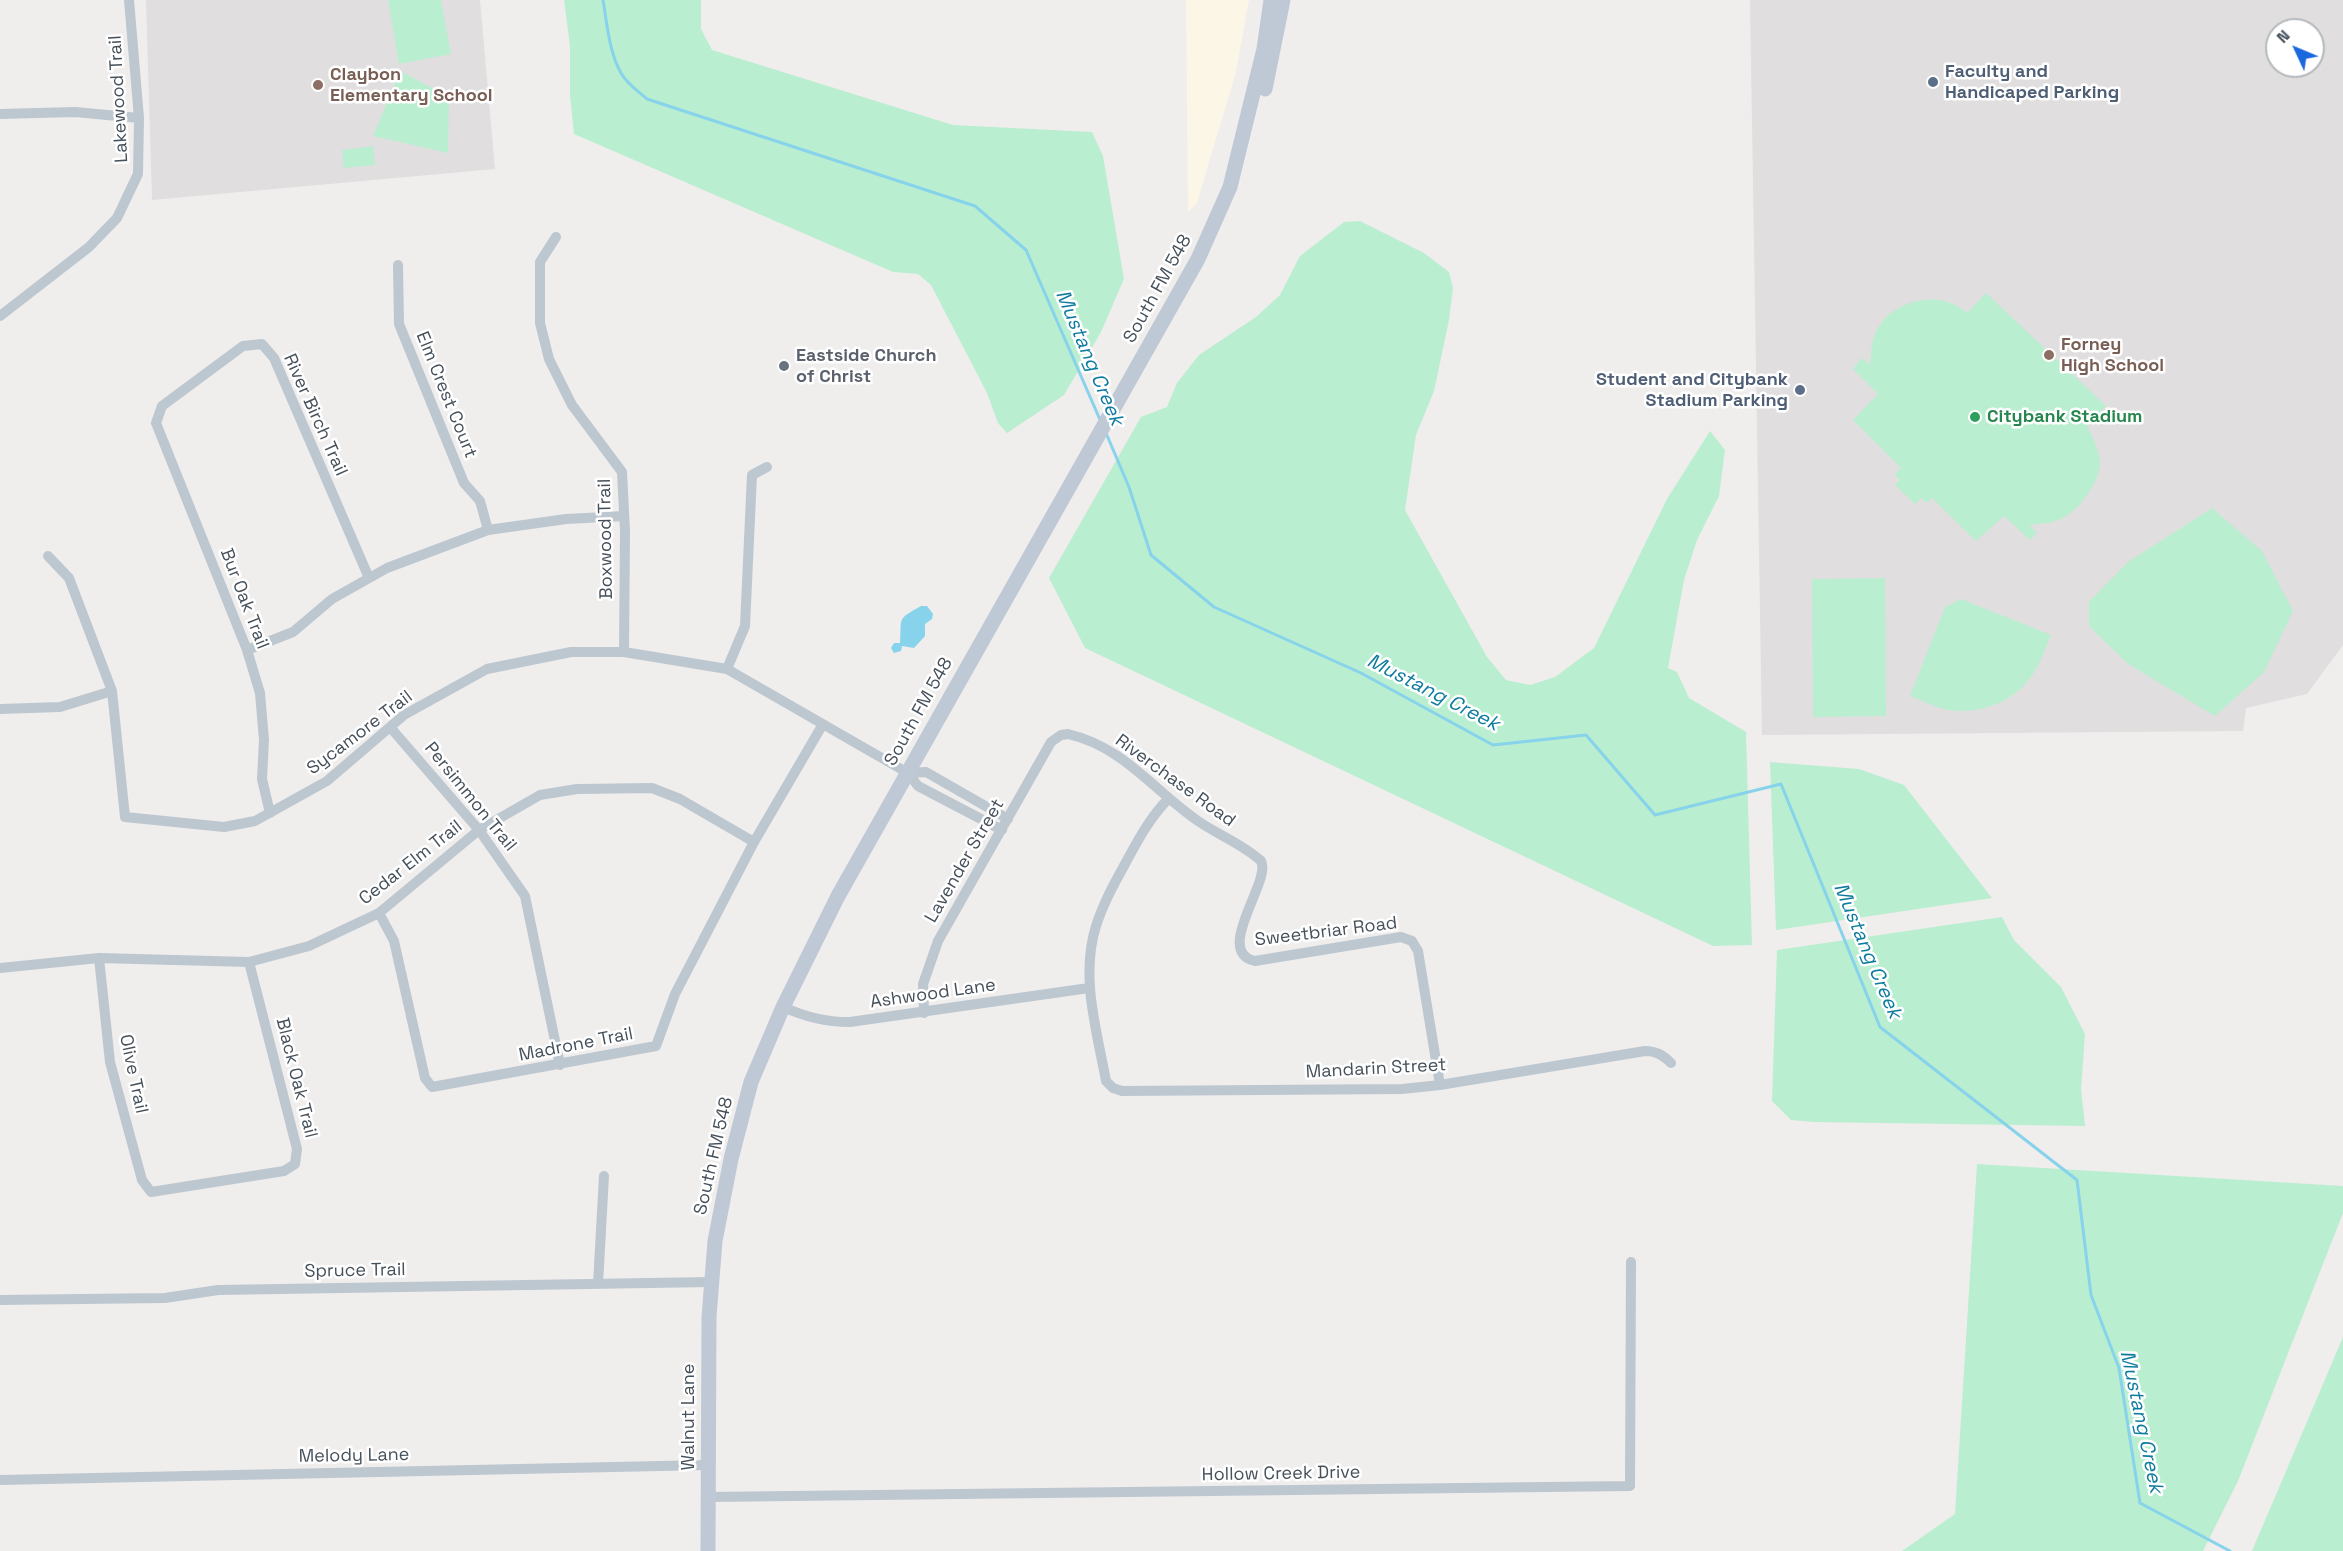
<!DOCTYPE html>
<style>
body{margin:0}
#map{position:relative;width:2343px;height:1551px;overflow:hidden;background:#f0eded;font-family:"Space Grotesk",sans-serif}
canvas{display:block}
.north{position:absolute;left:2265px;top:18px;width:60px;height:60px;box-sizing:border-box;background:#fff;border:2px solid #b5b9bd;border-radius:50%;rotate:314deg;font-size:16px;font-weight:700;line-height:24px;text-align:center;color:#45505a}
.north::after{content:'';display:block;margin:auto;width:21px;height:27px;background:#1968dd;clip-path:polygon(50% 0,100% 100%,50% 72%,0 100%)}
</style>
<div id="map">
<canvas width="2343" height="1551"></canvas>
<div class="north">N</div>
</div>
<script>
const ctx = document.querySelector('canvas').getContext('2d');
ctx.lineJoin = 'round';
function fillPath(path, color) {
  ctx.fillStyle = color;
  ctx.fill(path, 'evenodd');
}
function strokePath(path, color, width, dash) {
  ctx.strokeStyle = color;
  ctx.lineWidth = width;
  ctx.lineCap = dash ? 'butt' : 'round';
  ctx.setLineDash(dash || []);
  ctx.stroke(path);
}
function label(font, color, halo, rows, align = 'center') {
  ctx.font = font + ' "Space Grotesk",sans-serif';
  ctx.lineWidth = 5;
  ctx.setLineDash([]);
  ctx.textBaseline = 'middle';
  ctx.strokeStyle = halo;
  ctx.fillStyle = color;
  for (const [text, x, y, turn = 0] of rows) {
    ctx.save();
    ctx.translate(x, y);
    ctx.rotate((+turn || 0) * Math.PI / 180);
    ctx.textAlign = isNaN(turn) ? turn : align;
    if (halo) ctx.strokeText(text, 0, 0);
    ctx.fillText(text, 0, 0);
    ctx.restore();
  }
}
const commercial = new Path2D(`
 M1186 0H1249L1236 72 1197 203 1188 212Z`);
const education = new Path2D(`
 M146 0H480L495 169 152 200Z
 M1750 0H2343V645L2307 694 2246 708 2243 731 1762 735ZM2277 30H2313V66H2277Z`);
const green = new Path2D(`
 M388 0H441L451 54 399 64Z
 M564 0H701V29L712 50 953 125 1092 132 1103 156 1124 279 1101 332 1064 395 1007 433 998 423 987 393 931 285 918 274 893 272 574 134 570 95V46Z
 M400 71 449 97 448 153 373 136Z
 M373 146 375 165 344 168 342 150Z
 M1360 221 1424 253 1449 272 1453 288 1449 320 1434 391 1416 435 1405 510 1487 657 1506 680 1530 685 1555 677 1594 648 1667 499 1710 431 1725 450 1719 496 1697 540 1684 580 1668 668 1677 672 1689 698 1746 732 1752 945 1713 946 1085 648 1049 578 1141 417 1167 407 1177 383 1199 355 1256 317 1280 295 1300 256 1344 222Z
 M1986 293 2106 406 2087 427C2092 434 2100 453 2100 462 2101 481 2078 512 2061 519 2051 523 2040 524 2029 525L2037 533 2030 540 2004 516 1976 541 1932 498 1926 503 1921 498 1915 504 1895 485 1900 480 1895 475 1901 468 1853 420 1878 394 1853 369 1862 358 1870 365C1871 356 1871 345 1874 337 1886 300 1939 287 1967 313Z
 M2212 508 2262 551 2293 611 2264 672 2215 716 2128 664 2089 626V602L2128 562Z
 M1885 578 1886 716 1813 717 1812 579Z
 M1961 599 2051 635C2046 646 2042 659 2036 669 2019 700 1983 715 1949 710 1936 708 1922 700 1910 696L1945 607Z
 M1770 762 1859 769 1904 785 1992 898 1776 930Z
 M2002 917 2014 940 2061 987 2085 1034 2081 1089 2085 1126 1814 1122 1791 1120 1772 1101 1777 950Z
 M1977 1164 2343 1186V1213L2238 1481 2203 1551H1902L1955 1514Z
 M2343 1337V1551H2252Z`);
const water = new Path2D(`
 M921 606H927L933 614 932 619 925 624V636L914 648 902 646 901 651 894 653 891 648 894 643H900C902 617 896 620 921 606Z`);
const stream = new Path2D(`
 M603 0C607 23 609 52 621 73 627 84 638 91 647 99L975 206 1026 250 1101 422
 M1106 433 1129 487 1151 555 1214 607 1361 673 1493 745 1586 735 1655 815 1781 784 1880 1027 2077 1180 2091 1295 2119 1368 2140 1503 2230 1551`);
const minor = new Path2D(`
 M0 114 75 112 139 118
 M556 237 540 262V323L549 359 572 405 622 472 625 531 624 652
 M398 265 399 324 464 483 480 501 488 530
 M0 316 89 247 117 218 138 174 139 118 129 0
 M48 556 69 578 112 691 125 817 224 827 255 821 327 781 404 715 487 669 571 652H624L727 669 908 773 918 786 1002 830
 M247 650 293 632 332 599 387 568 488 530 566 519 624 516
 M727 669 745 626 752 475 767 467
 M0 709 60 707 112 691
 M390 727 479 830 525 896 560 1065
 M908 773 926 772 1008 819
 M1168 799C1149 819 1138 840 1125 864 1114 884 1103 904 1096 926 1080 977 1097 1031 1106 1081L1113 1088 1122 1091 1402 1089 1440 1085 1645 1051C1656 1051 1663 1055 1671 1063
 M270 813 262 779 264 740 260 693 247 650 156 423 162 406 243 346 262 344 274 358 369 578
 M379 913 394 941 425 1078 432 1087 656 1046 675 994 754 842 823 724
 M99 958 110 1062 142 1180 151 1192 284 1171 295 1164 297 1149 249 962
 M0 968 99 958 249 962 309 946 379 913 479 830 540 795 577 789 652 788 680 799 754 842
 M783 1007C806 1017 825 1022 850 1022L1089 988
 M924 1013 923 984 938 941 1051 742 1061 735 1068 734C1124 747 1153 790 1198 821 1218 835 1243 844 1261 861 1272 881 1213 951 1255 961L1401 937 1412 941 1418 951 1440 1085
 M598 1284 604 1176
 M0 1300 165 1298 218 1290 711 1282
 M0 1480 708 1465
 M708 1497 1630 1486 1631 1262`);
const secondary = new Path2D(`
 M1265 89 1283 0
 M708 1551 709 1317 715 1241 731 1159 751 1082 783 1007 838 896 1198 259 1230 187 1264 49 1271 0`);
const markers = [
 [1933,82,6,"#5c6f8a"],
 [318,85,6,"#8d6e63"],
 [2049,355,6,"#8d6e63"],
 [784,366,6,"#6b7280"],
 [1800,390,6,"#5c6f8a"],
 [1975,417,6,"#2e9e5b"]
];
const serviceNames = [
 ["Faculty and",1945,72],
 ["Handicaped Parking",1945,93],
 ["Student and Citybank",1788,380,"right"],
 ["Stadium Parking",1788,401,"right"]
];
const educationNames = [
 ["Claybon",330,75],
 ["Elementary School",330,96],
 ["Forney",2061,345],
 ["High School",2061,366]
];
const streetNames = [
 ["Lakewood Trail",119,99,-93],
 ["South FM 548",1158,289,-61],
 ["Elm Crest Court",446,395,68],
 ["River Birch Trail",315,415,66],
 ["Boxwood Trail",606,539,-91],
 ["Bur Oak Trail",244,599,69],
 ["South FM 548",919,712,-61],
 ["Sycamore Trail",360,733,-37],
 ["Riverchase Road",1175,781,36],
 ["Persimmon Trail",470,797,51],
 ["Lavender Street",965,861,-60],
 ["Cedar Elm Trail",411,863,-38],
 ["Sweetbriar Road",1326,932,-7],
 ["Ashwood Lane",933,994,-8],
 ["Madrone Trail",576,1045,-11],
 ["Mandarin Street",1376,1069,-3],
 ["Olive Trail",133,1074,78],
 ["Black Oak Trail",296,1078,76],
 ["South FM 548",714,1156,-77],
 ["Spruce Trail",355,1271,-1],
 ["Walnut Lane",689,1417,-90],
 ["Melody Lane",354,1456,-1],
 ["Hollow Creek Drive",1281,1474,-1]
];
const worshipNames = [
 ["Eastside Church",796,356],
 ["of Christ",796,377]
];
const leisureNames = [
 ["Citybank Stadium",1987,417]
];
const waterNames = [
 ["Mustang Creek",1089,358,67],
 ["Mustang Creek",1433,693,27],
 ["Mustang Creek",1867,951,67],
 ["Mustang Creek",2141,1422,78]
];
fillPath(commercial, '#fbf6e5');
fillPath(education, '#e1dedf');
fillPath(green, '#baeed0');
fillPath(water, '#87d3eb');
strokePath(stream, '#87d3eb', 3);
strokePath(minor, '#bdc7cf', 10);
strokePath(secondary, '#bfc9d6', 15);
for (const [x, y, r, color] of markers) {
  const dot = new Path2D();
  dot.arc(x, y, r, 0, 2 * Math.PI);
  ctx.fillStyle = color;
  ctx.fill(dot);
  strokePath(dot, '#fff', 2);
}
label('bold 18px', '#4e5e75', '#fff', serviceNames, 'left');
label('bold 18px', '#785e54', '#fff', educationNames, 'left');
label('18px', '#45505a', '#fff', streetNames);
label('bold 18px', '#5b616d', '#fff', worshipNames, 'left');
label('bold 18px', '#27864d', '#fff', leisureNames, 'left');
label('italic 20px', '#0d7b9f', '#fff', waterNames);
</script>
